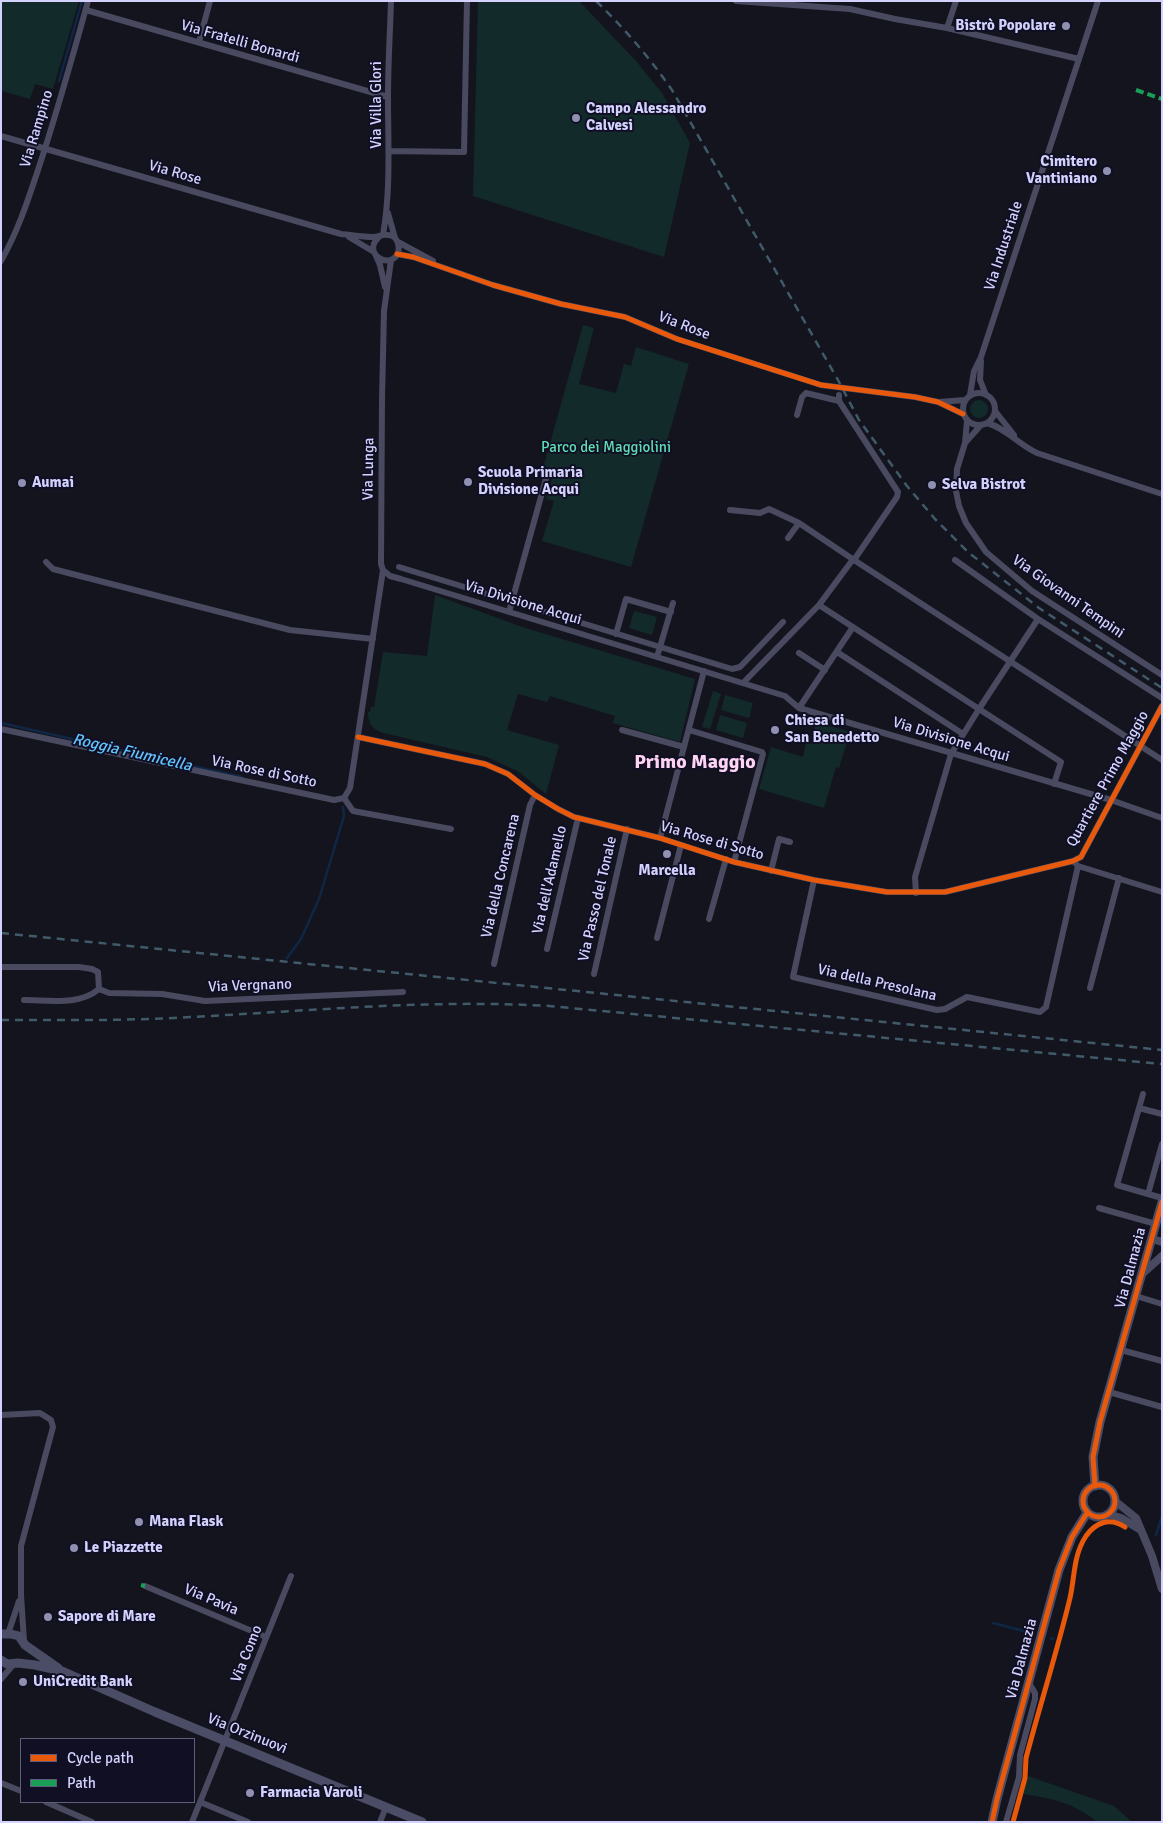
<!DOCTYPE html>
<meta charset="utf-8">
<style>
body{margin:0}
#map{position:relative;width:1163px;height:1823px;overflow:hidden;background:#14141f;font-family:Signika,sans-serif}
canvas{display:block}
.frame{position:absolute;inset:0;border:2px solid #d3d2ff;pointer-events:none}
.legend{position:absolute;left:20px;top:1738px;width:175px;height:65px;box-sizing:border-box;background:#100f24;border:1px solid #5e5d7c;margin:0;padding:6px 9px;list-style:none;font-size:15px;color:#d3d2ff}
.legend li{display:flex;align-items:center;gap:10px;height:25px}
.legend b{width:25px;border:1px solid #5e5d7c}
</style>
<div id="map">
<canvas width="1163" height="1823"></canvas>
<div class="frame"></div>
<ul class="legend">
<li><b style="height:6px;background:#e8590c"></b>Cycle path</li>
<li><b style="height:6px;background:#1a9f57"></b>Path</li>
</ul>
</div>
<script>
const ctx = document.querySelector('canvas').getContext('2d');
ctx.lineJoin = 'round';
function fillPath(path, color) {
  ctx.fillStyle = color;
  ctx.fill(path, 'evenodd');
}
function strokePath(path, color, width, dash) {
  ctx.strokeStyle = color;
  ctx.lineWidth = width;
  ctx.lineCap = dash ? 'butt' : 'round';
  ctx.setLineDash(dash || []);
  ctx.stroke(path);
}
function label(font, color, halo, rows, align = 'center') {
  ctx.font = font + ' Signika,sans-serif';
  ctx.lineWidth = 4;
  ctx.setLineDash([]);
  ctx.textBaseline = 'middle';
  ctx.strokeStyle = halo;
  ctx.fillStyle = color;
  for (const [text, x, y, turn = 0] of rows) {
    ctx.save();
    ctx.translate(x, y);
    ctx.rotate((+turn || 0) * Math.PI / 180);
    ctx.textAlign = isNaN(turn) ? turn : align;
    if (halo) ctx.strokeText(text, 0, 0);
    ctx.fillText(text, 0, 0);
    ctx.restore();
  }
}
const green = new Path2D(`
 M1 1H79L53 89 35 84 30 99 2 91 1 92Z
 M478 1H579L636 61 662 93 690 143 664 257 473 196Z
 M583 325 594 328 579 384 616 393 624 364 631 366 636 347 689 364 631 567 542 541 554 501 546 499 553 475 542 472Z
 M970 409a9 9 0 1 1 18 0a9 9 0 1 1-18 0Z
 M435 595 522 627 695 679 680 742 613 723 615 716 550 696 547 702 518 694 507 730 559 745 546 794 519 772 487 757 383 733C372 729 368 724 368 712H370L371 707H374L383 652 427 656Z
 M634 611 657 617 652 635 629 628Z
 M713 691 721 694 710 729 702 727Z
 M725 695 753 703 749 718 721 710Z
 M720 715 747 723 743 738 716 730Z
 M816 722 850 732 839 768 836 767 824 808 759 789 771 747 803 757 806 743 811 744Z
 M1028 1776 1114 1806 1132 1822H1097C1075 1803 1051 1798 1023 1794Z`);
const stream = new Path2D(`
 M59 81 82 1
 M1 723 242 777
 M287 958 301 939 319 899 344 816 343 807
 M1156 1535 1162 1517
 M993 1623 1032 1633
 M1051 1638 1053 1639`);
const minor = new Path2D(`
 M736 1 850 9 895 19 947 28 1079 59
 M86 10 388 97
 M947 28 956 1
 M199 42 210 1
 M1 136 341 234C352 235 362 237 373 237 378 237 383 234 388 235 392 235 396 238 397 241 399 245 399 249 398 253 390 271 361 253 379 237
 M389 151 464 152 467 1
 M388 213 395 238
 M383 235C391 189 388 144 388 97 388 65 390 33 391 1
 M349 237 374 252
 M398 242 433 261
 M397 254 413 257 493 285 561 304 625 317 677 339 821 385 915 397 938 402 963 414
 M376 256 380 265 385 287
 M1 261C17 233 27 203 37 173 56 116 72 59 88 1
 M981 361 980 380 986 395
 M963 409a16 16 0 1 1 32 0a16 16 0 1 1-32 0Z
 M970 395 974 371 981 357 1098 1
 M939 402 965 400
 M995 411 1014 435
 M797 415 802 397 806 393 839 401
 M967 421 965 443 957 469 956 491 959 506 966 523 986 552 1032 591 1162 675
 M987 423C1006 428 1019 445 1037 453L1162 494
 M965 443 981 425
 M730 510 760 513 769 509 799 523 854 560 897 497 898 492 839 401V395
 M788 538 799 523
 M955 560 1038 619 1162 698
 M46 562 53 569 290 630 373 639
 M399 567 732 669 740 667 783 622
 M383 570 390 576 401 579 785 696 799 708 1111 800 1162 818
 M819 605 979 709 1038 619
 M509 612 547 475
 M616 634 626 599 671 612
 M837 652 963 734
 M799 653 825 670
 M657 657 673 603
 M743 683 819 605 851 562 854 560 1162 760
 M799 708 853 627
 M1 729 334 800 344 798
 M622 730 684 747
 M689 730 762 752 763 754 734 862
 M358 737 485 764 508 774 535 795 558 809 574 817 660 838 734 862 814 880 887 892H945L1073 861 1081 857 1162 706
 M344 798 350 788 383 570 381 564 382 399 384 311 391 260
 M344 798 353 811 451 829
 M660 838 704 671
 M1078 866 1162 892
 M771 871 779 839 790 842
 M814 880 793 977 937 1010 945 1009 967 997 1040 1012 1046 1007 1078 866 1073 861
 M916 893 915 877 951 754 979 709 1061 762 1054 784
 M709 919 726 859
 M657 938 681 845
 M547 949 578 818
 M494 964 530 805 535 795
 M1 967H79L92 969 98 972 99 989C79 1006 48 1000 24 1000
 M594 974 627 829
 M1090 988 1119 878
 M99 989 109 993 162 994 205 1001 403 992
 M1143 1094 1117 1185 1162 1198
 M1139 1108 1162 1114
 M1148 1194 1162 1144
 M1099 1208 1156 1224
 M1136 1296 1162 1304
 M1121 1350 1162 1361
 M1109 1392 1162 1407
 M1 1415 40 1413 51 1420 53 1427 21 1546V1595L24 1641
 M145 1586 266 1637
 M8 1634 19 1601
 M1 1679 14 1664
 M1 1783 21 1791
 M46 1802 92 1822
 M200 1802 248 1822
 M192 1822 291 1576
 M380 1822 386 1807
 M1006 1822 1019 1777 1020 1755 1035 1699V1693L1029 1683`);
const tertiary = new Path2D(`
 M1152 1239 1162 1242
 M1142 1274 1162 1256
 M1115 1501 1136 1518 1152 1556 1162 1589
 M1108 1514 1121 1518 1141 1530`);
const secondary = new Path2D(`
 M1083 1501a16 16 0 1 1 32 0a16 16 0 1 1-32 0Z
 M1095 1486 1093 1457 1100 1422 1162 1202
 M1 1634H11L19 1636 25 1645 58 1668
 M1 1660 7 1664 18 1663 35 1665 62 1671 155 1712 422 1822
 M992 1822 997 1799 1059 1570 1072 1537 1087 1513`);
const rail = new Path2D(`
 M596 1C625 29 649 57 672 90L838 380 859 420 907 486 935 519 968 552 1039 608 1162 688
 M1 933 1162 1050
 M1 1020C64 1020 127 1021 190 1017 310 1011 429 999 549 1006L1162 1064`);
const quiet = new Path2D(`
 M1136 90 1162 99
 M141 1585 145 1586`);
const cycleway = new Path2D(`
 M397 254 413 257 493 285 561 304 625 317 677 339 821 385 915 397 938 402 963 414
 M358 737 485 764 508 774 535 795 558 809 574 817 660 838 734 862 814 880 887 892H945L1073 861 1081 857 1162 706
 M1083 1501a16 16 0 1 1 32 0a16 16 0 1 1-32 0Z
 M1095 1486 1093 1457 1100 1422 1162 1202
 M992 1822 997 1799 1059 1570 1072 1537 1087 1513
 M1013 1822 1025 1778 1026 1758C1040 1705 1057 1652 1070 1598 1075 1576 1073 1556 1086 1536 1096 1522 1110 1517 1125 1527`);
const markers = [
 [1066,26,5,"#9090b1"],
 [576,118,5,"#9090b1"],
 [1107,171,5,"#9090b1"],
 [468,482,5,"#9090b1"],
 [22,483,5,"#9090b1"],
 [932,485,5,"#9090b1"],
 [775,730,5,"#9090b1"],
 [667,854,5,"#9090b1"],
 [139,1522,5,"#9090b1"],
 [74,1548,5,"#9090b1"],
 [48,1617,5,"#9090b1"],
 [23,1682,5,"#9090b1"],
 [250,1793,5,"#9090b1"]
];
const poiNames = [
 ["Bistrò Popolare",1056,26,"right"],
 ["Campo Alessandro",586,109],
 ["Calvesi",586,126],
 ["Cimitero",1097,162,"right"],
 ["Vantiniano",1097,179,"right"],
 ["Scuola Primaria",478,473],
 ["Divisione Acqui",478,490],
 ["Aumai",32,483],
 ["Selva Bistrot",942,485],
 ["Chiesa di",785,721],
 ["San Benedetto",785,738],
 ["Marcella",667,871,"center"],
 ["Mana Flask",149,1522],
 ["Le Piazzette",84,1548],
 ["Sapore di Mare",58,1617],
 ["UniCredit Bank",33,1682],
 ["Farmacia Varoli",260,1793]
];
const streetNames = [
 ["Via Fratelli Bonardi",240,42,16],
 ["Via Villa Glori",377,105,-90],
 ["Via Rampino",37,129,-73],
 ["Via Rose",175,173,16],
 ["Via Industriale",1004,246,-72],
 ["Via Rose",684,326,21],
 ["Via Lunga",369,469,-89],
 ["Via Giovanni Tempini",1068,597,35],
 ["Via Divisione Acqui",523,603,17],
 ["Via Divisione Acqui",951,740,17],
 ["Via Rose di Sotto",264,772,12],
 ["Quartiere Primo Maggio",1108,779,-61],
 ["Via Rose di Sotto",712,841,16],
 ["Via della Concarena",501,876,-77],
 ["Via dell'Adamello",550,880,-77],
 ["Via Passo del Tonale",598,899,-77],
 ["Via della Presolana",877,983,13],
 ["Via Vergnano",250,986,-2],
 ["Via Dalmazia",1131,1268,-75],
 ["Via Pavia",211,1600,23],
 ["Via Como",247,1654,-68],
 ["Via Dalmazia",1022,1659,-75],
 ["Via Orzinuovi",247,1734,22]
];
const parkNames = [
 ["Parco dei Maggiolini",606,448]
];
const waterNames = [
 ["Roggia Fiumicella",132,753,13]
];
const districtNames = [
 ["Primo Maggio",695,763]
];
fillPath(green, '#122a29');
strokePath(stream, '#0e2745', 2.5);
strokePath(minor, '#494a60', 6);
strokePath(tertiary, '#494a60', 8);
strokePath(secondary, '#4b4d66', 9);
strokePath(rail, '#415a69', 2.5, [8, 6]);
strokePath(quiet, '#1a9f57', 4, [8, 4]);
strokePath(cycleway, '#e8590c', 5);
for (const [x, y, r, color] of markers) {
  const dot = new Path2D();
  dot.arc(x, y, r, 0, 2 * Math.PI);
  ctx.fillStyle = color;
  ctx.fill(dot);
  strokePath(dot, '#100f24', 2);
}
label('bold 15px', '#d3d2ff', '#100f24', poiNames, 'left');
label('15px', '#d3d2ff', '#100f24', streetNames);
label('15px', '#5fdeb3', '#100f24', parkNames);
label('italic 16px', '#61c3fd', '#100f24', waterNames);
label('bold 20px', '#ffd4f3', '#100f24', districtNames);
</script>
